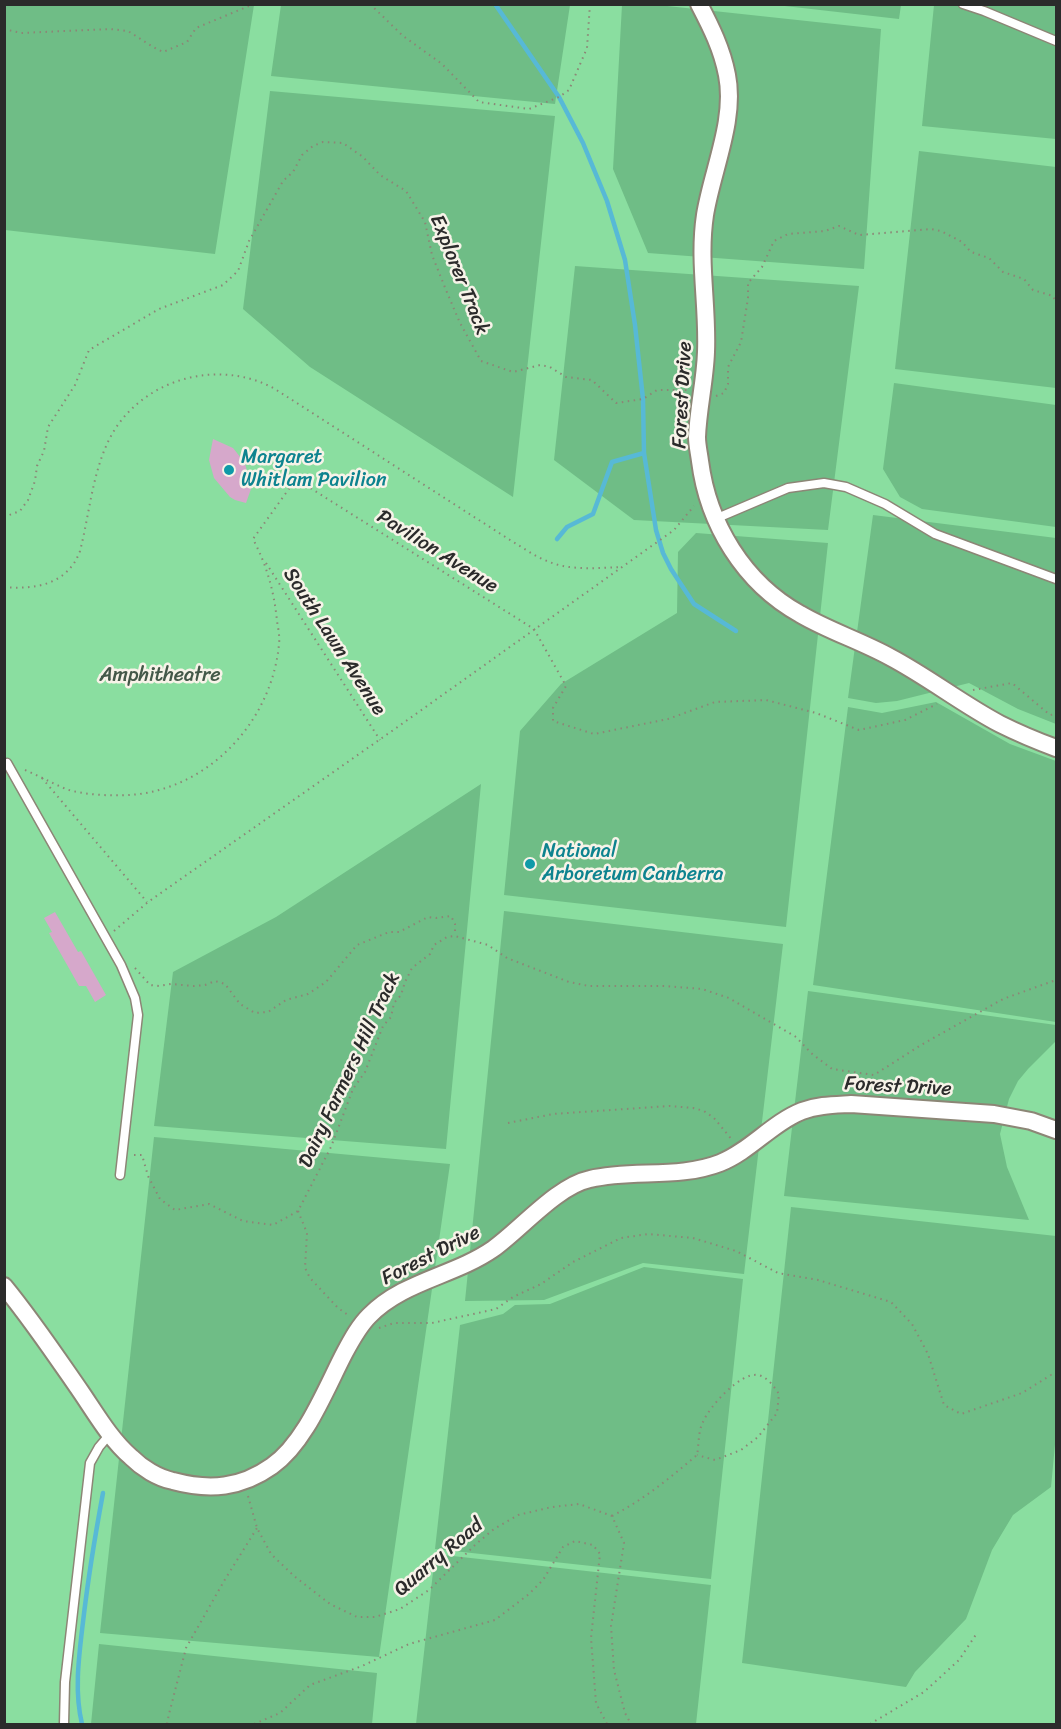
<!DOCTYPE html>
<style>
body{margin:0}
#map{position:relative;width:1061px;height:1729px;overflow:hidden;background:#eee0c0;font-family:Sriracha,sans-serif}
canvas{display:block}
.frame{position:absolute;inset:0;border:6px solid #2b2b2b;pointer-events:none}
</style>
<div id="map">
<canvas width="1061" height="1729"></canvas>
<div class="frame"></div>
</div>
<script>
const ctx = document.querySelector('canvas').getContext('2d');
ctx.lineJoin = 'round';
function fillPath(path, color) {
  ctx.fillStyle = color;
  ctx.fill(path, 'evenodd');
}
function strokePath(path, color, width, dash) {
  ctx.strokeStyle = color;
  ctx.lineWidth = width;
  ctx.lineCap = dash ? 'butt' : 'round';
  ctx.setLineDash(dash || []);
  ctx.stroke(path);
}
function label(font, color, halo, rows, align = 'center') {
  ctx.font = font + ' Sriracha,sans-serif';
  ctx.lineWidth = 5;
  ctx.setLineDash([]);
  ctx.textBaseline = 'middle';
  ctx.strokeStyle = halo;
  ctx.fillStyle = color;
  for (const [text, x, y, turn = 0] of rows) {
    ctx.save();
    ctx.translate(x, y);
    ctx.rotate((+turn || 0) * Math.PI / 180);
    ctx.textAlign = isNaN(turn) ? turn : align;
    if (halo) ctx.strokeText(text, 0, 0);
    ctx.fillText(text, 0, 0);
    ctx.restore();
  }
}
const green = new Path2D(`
 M5 5H1056V1724H5Z`);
const forest = new Path2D(`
 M5 4 254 5 215 254 5 230Z
 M281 5H570L555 104 271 76Z
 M622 5H658L881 29 864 269 648 253 613 169Z
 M776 5 901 4V5L899 19Z
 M934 5H1056V139L922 126Z
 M270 91 555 116 513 497 310 367 243 309Z
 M919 151 1056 167V388L895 369Z
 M575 266 859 286 828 530 634 520 554 460Z
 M894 383 1056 405V527L922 509 900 497 883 469Z
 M873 515 1056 538V724L1018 709 969 683 897 701 876 703 848 698Z
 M696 533 828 543 786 927 504 895 520 731 561 684 677 613 678 552Z
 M936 702 1010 744 1056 761V1022L813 985 848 707 882 713Z
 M481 784 446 1149 154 1126 173 972 276 917Z
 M504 911 783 944 744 1274 643 1263 544 1300 465 1301Z
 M808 991 1056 1025V1041L1028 1069 1018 1081 1009 1099 1000 1134 1007 1167 1029 1220 784 1196Z
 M154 1137 450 1164 379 1657 100 1633Z
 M791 1207 1056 1236V1434L1051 1487 1013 1515 992 1550 966 1619 915 1672 906 1687 742 1663Z
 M644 1267 743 1279 711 1579 435 1549 460 1325 503 1314 515 1305 550 1304Z
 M435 1554 711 1585 696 1724H416Z
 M99 1644 377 1673 372 1724H91Z`);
const stream = new Path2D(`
 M495 4 559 97 583 143 607 201 625 260 635 325 643 399 644 453 656 530 663 553 671 569 694 604 736 631
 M557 539 567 527 593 514 612 462 644 453
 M82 1724C74 1691 79 1656 83 1622 88 1579 95 1536 103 1493`);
const building = new Path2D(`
 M213 439 233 448 245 463 251 489 246 503 235 500 230 497 214 478 209 460Z
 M55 912 78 952 81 951 106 995 95 1002 86 986H79L49 933 52 932 44 918Z`);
const path = new Path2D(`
 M370 4 403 36 442 64 479 102 529 109 559 97 569 90 587 48 590 4
 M4 29 21 33 110 29 128 31 153 47 163 52 187 42 196 28 249 6 257 4
 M716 396 724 393 728 384V367L741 342 748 298V283L762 267 774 241 788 234 825 231 839 226 859 235 931 229 941 231 962 242 971 252 989 258 1003 272 1024 279 1033 290 1053 296 1056 302
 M4 517 20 511 28 500 35 481 37 466 44 451 48 427 75 385 89 350 159 309 223 285 238 271 249 241 283 181 293 172 302 155 313 146 323 142 343 143 363 157 380 175 406 191 425 222 432 255 446 290 460 323 481 361 513 372 540 365 550 367 566 377 592 380 616 403 643 399 657 390H688
 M266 563 380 740
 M4 587C36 590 68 584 80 551 89 516 92 477 107 444 135 381 216 356 275 389L510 540C522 547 534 556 547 561 570 571 596 568 621 567
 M973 690 1012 683 1050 715 1056 714
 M25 770C39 776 52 783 66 789 83 795 111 796 129 795 209 790 272 721 279 644 280 636 278 628 277 621 274 591 267 566 253 539L296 479 534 629 566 686 553 708V721L594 734 668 719 715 702 766 700 816 713 859 730 905 720 937 704
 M42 778 147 902
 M114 931 148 902 399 726 674 530 694 506
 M135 968 150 985 159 986 171 984 194 986 205 985 215 981 225 984 240 1004 255 1013 268 1012 286 1000 308 994 326 982 357 945 389 932H399L428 917 436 918 451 916 455 924V935
 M508 1123 553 1114 669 1106 693 1108 704 1111 714 1118 733 1141
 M134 1155H142L148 1176 160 1199 175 1210 209 1204 243 1221 273 1225 298 1211 331 1147 353 1089 365 1072 383 1026 391 1017 394 1003 401 995 405 982 412 968 430 954 434 945 447 937 455 936 488 945 507 958 569 982 589 986H665L702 989 729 998 796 1037 811 1053 832 1069 874 1075 921 1045 1003 999 1056 980
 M298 1211 307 1233 305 1268 310 1278 338 1308 348 1315
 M379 1328 394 1323H432L496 1309 513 1297 541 1284 573 1262 621 1238 648 1234 693 1238 736 1251 778 1273 818 1280 891 1302 912 1324 928 1354 944 1405 961 1414 1022 1393 1051 1375H1056
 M248 1496 257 1528 271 1554 294 1576 330 1604 357 1617H375L400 1609 429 1590 476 1544 494 1529 518 1515 552 1507 579 1504 612 1516 624 1543 611 1626 614 1670 625 1713 631 1724
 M612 1516C643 1500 670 1478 697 1455 699 1445 698 1431 703 1422 709 1407 740 1372 758 1375 768 1377 774 1387 779 1394L777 1413 758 1437 741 1450 715 1460 697 1455
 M167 1724 169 1714 186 1648 224 1581 257 1528
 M254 1724 280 1713 310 1685 362 1666 409 1644 495 1620 529 1594 543 1580 563 1547 575 1541 593 1545 600 1554 591 1638 596 1703 607 1724
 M870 1724 924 1692 959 1660 977 1633`);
const service = new Path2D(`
 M963 4 984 11 1056 41
 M715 519 788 488 824 483 846 487 885 504 935 534 1056 579
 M7 763 121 965 135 998 138 1015 120 1175
 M64 1724 65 1682 90 1463 99 1447 110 1434`);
const minor = new Path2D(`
 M699 4C711 27 722 49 727 75 736 120 712 171 705 215 698 261 708 306 706 352 705 381 698 409 697 437 697 445 699 453 700 461 708 524 744 583 800 614 829 631 861 641 890 657 928 677 962 704 1000 724 1018 733 1037 741 1056 748
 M4 1286C32 1320 56 1356 81 1392 96 1414 111 1440 131 1457 142 1468 158 1478 173 1481 210 1491 241 1488 272 1466 306 1442 326 1388 345 1352 352 1339 359 1326 369 1316 403 1281 454 1276 493 1249 521 1229 557 1186 590 1179 632 1169 679 1179 720 1163 750 1151 772 1123 802 1111 818 1105 834 1105 851 1104L994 1114 1031 1121 1056 1130`);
const markers = [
 [229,470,6,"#0f9aa8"],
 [530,864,6,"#0f9aa8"]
];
const streetNames = [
 ["Explorer Track",459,275,68],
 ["Forest Drive",683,395,-87],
 ["Pavilion Avenue",437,552,32],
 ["South Lawn Avenue",334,642,57],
 ["Dairy Farmers Hill Track",350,1070,-65],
 ["Forest Drive",898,1087,3],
 ["Forest Drive",431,1256,-27],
 ["Quarry Road",439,1558,-40]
];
const cultureNames = [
 ["Margaret",241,458],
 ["Whitlam Pavilion",241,481],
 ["National",542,852],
 ["Arboretum Canberra",542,875]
];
const parkNames = [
 ["Amphitheatre",160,676]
];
fillPath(green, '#8adea0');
fillPath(forest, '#6fbd86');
strokePath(stream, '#57b9d6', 4.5);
fillPath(building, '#d6a8cb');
strokePath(service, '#8c8676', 11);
strokePath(minor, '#8c8676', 20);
strokePath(path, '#8c8676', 2, [1.5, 4.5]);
strokePath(service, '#fff', 8);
strokePath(minor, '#fff', 16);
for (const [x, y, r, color] of markers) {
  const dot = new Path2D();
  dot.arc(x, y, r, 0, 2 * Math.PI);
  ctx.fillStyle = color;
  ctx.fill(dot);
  strokePath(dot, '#f7f3e8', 2);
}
label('20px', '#2b2b2b', '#f7f3e8', streetNames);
label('20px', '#0d838f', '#f7f3e8', cultureNames, 'left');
label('20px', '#435848', '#f7f3e8', parkNames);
</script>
